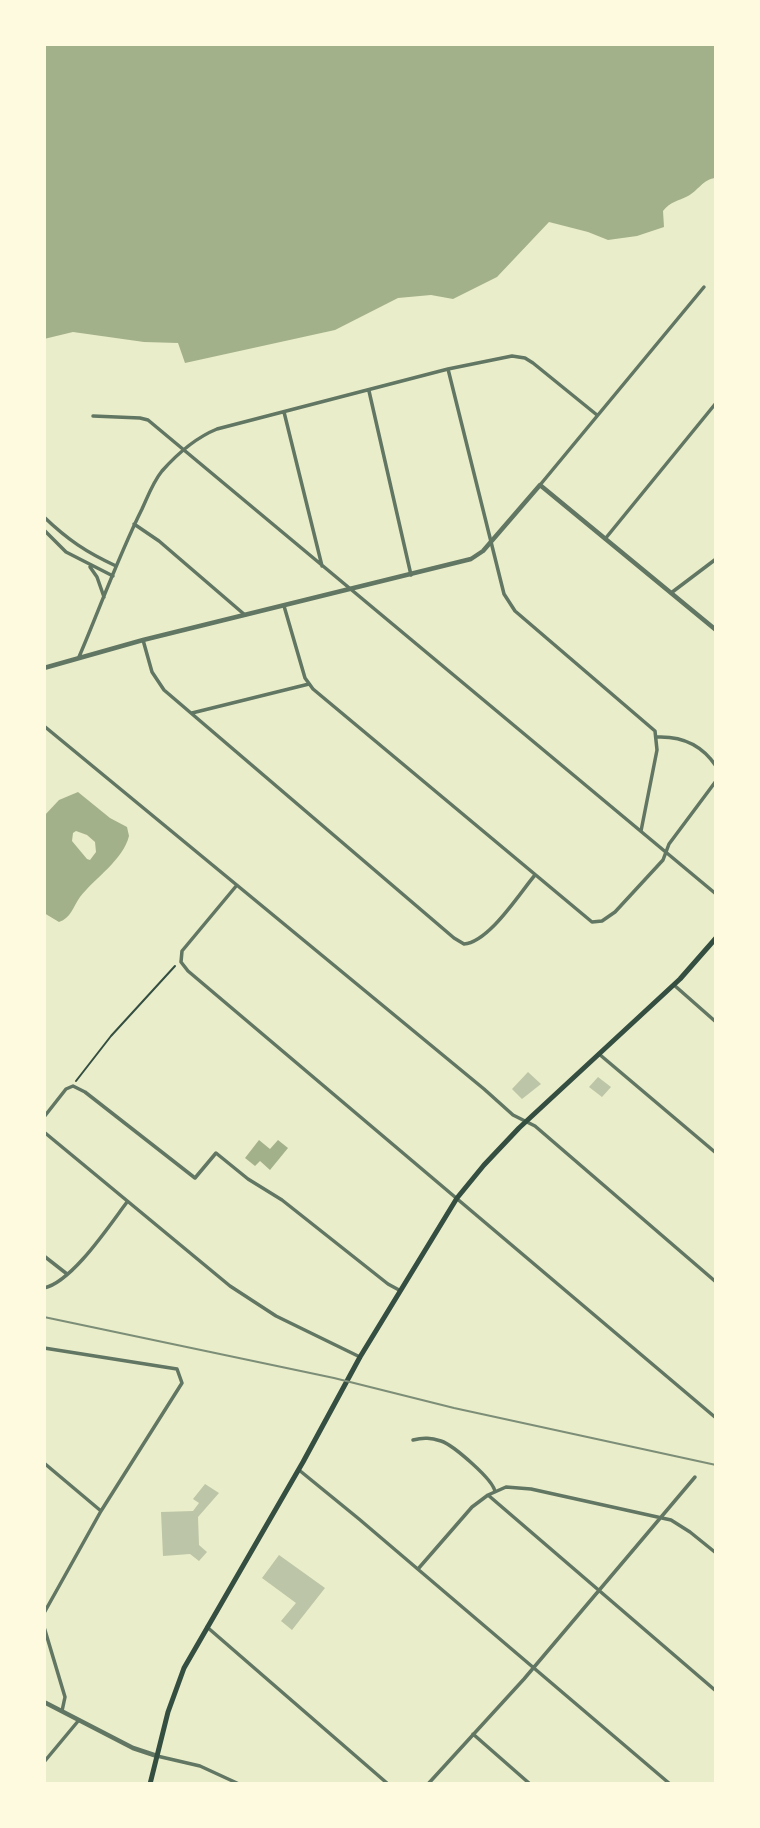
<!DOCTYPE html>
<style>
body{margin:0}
#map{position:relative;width:760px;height:1828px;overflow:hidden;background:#e9edc9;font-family:Figtree,sans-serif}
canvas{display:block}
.frame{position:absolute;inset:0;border:46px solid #fefae0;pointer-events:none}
</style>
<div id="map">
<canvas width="760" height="1828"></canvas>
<div class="frame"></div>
</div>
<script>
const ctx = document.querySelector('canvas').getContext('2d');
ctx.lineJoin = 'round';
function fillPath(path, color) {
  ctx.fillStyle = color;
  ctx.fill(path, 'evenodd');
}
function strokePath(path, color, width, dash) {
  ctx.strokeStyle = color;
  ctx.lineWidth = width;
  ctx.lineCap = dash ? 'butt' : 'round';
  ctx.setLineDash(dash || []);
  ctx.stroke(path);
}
const water = new Path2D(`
 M44 44H716V178C703 179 698 191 688 196 678 201 670 202 663 211L664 227 637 236 608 240 588 232 549 222 497 277 453 299 431 295 398 298 335 330 185 363 178 343 144 342 73 332 44 339Z
 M78 792 110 818 127 827 129 836C123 860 95 878 80 897 73 907 71 918 59 922L44 913V816L59 800ZM76 831 87 835 95 842 96 852 90 860 87 859 72 841 73 833Z
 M259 1140 270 1149 278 1140 288 1148 270 1170 260 1161 255 1166 245 1158Z`);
const building = new Path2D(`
 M528 1072 541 1084 522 1099 512 1089Z
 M598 1077 611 1087 602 1097 589 1087Z
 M205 1484 219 1493 198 1517 199 1545 207 1552 199 1561 190 1554 163 1556 161 1512 193 1511 199 1503 193 1499Z
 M279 1555 325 1588 292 1630 281 1621 296 1603 262 1578Z`);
const path = new Path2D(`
 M76 1081 111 1036 175 966`);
const minor = new Path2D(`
 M448 369 504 594 515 611 655 731 657 750 641 831
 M369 391 411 575
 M284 412 322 566
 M93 416 140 418 148 420 716 894
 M540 485 704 287
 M44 517C68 540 86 552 116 566
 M134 524 159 541 245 615
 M44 530 66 552 113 576
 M605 539 716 403
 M90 567 97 577 104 597
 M671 593 716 559
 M284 606 305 678 313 689 592 922 602 921 615 912 663 860 669 844 716 781
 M143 640 152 672 164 690 454 938 464 944C489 942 519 894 535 875
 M79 657C100 608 118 557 142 509 148 496 153 482 162 471 178 453 195 438 217 429L448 369 512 356 525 358 533 363 597 415
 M192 713 309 684
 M44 726 484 1089 513 1115 535 1126 716 1282
 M657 737C682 736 702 745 716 766
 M237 885 182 951 181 962 188 971 716 1418
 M674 985 716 1022
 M599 1054 716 1153
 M44 1117 66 1089 73 1086 85 1092 195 1178 216 1153 248 1179 282 1200 388 1284 399 1290
 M44 1132 230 1286 276 1316 360 1357
 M44 1256 67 1274
 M44 1288C72 1282 109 1226 127 1202
 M44 1348 177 1369 182 1383 101 1511 44 1613
 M413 1440C424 1437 431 1438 441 1441 453 1445 494 1480 495 1492
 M44 1463 101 1511
 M299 1470 359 1519 670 1784
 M488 1495 716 1691
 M418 1569 472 1507 488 1495 506 1487 531 1489 671 1520 690 1532 716 1553
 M44 1627 65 1697 62 1711
 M207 1627 388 1784
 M473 1734 530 1784
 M157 1756 200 1766 239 1784
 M44 1762 79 1720
 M428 1784 524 1679 695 1477`);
const tertiary = new Path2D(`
 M44 668 143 640 471 559 483 551 540 485 716 630
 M44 1702 133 1748 157 1756`);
const secondary = new Path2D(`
 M150 1784 168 1712 184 1668 303 1462 360 1357 457 1198 484 1165 519 1128 680 979 716 938`);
const tram = new Path2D(`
 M44 1317 334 1378 454 1408 716 1465`);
fillPath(water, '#a3b18a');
fillPath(building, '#bcc5a7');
strokePath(path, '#344e41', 2);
strokePath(minor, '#617663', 3.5);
strokePath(tertiary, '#617663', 4.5);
strokePath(secondary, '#344e41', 5);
strokePath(tram, '#7c8e77', 2);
</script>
